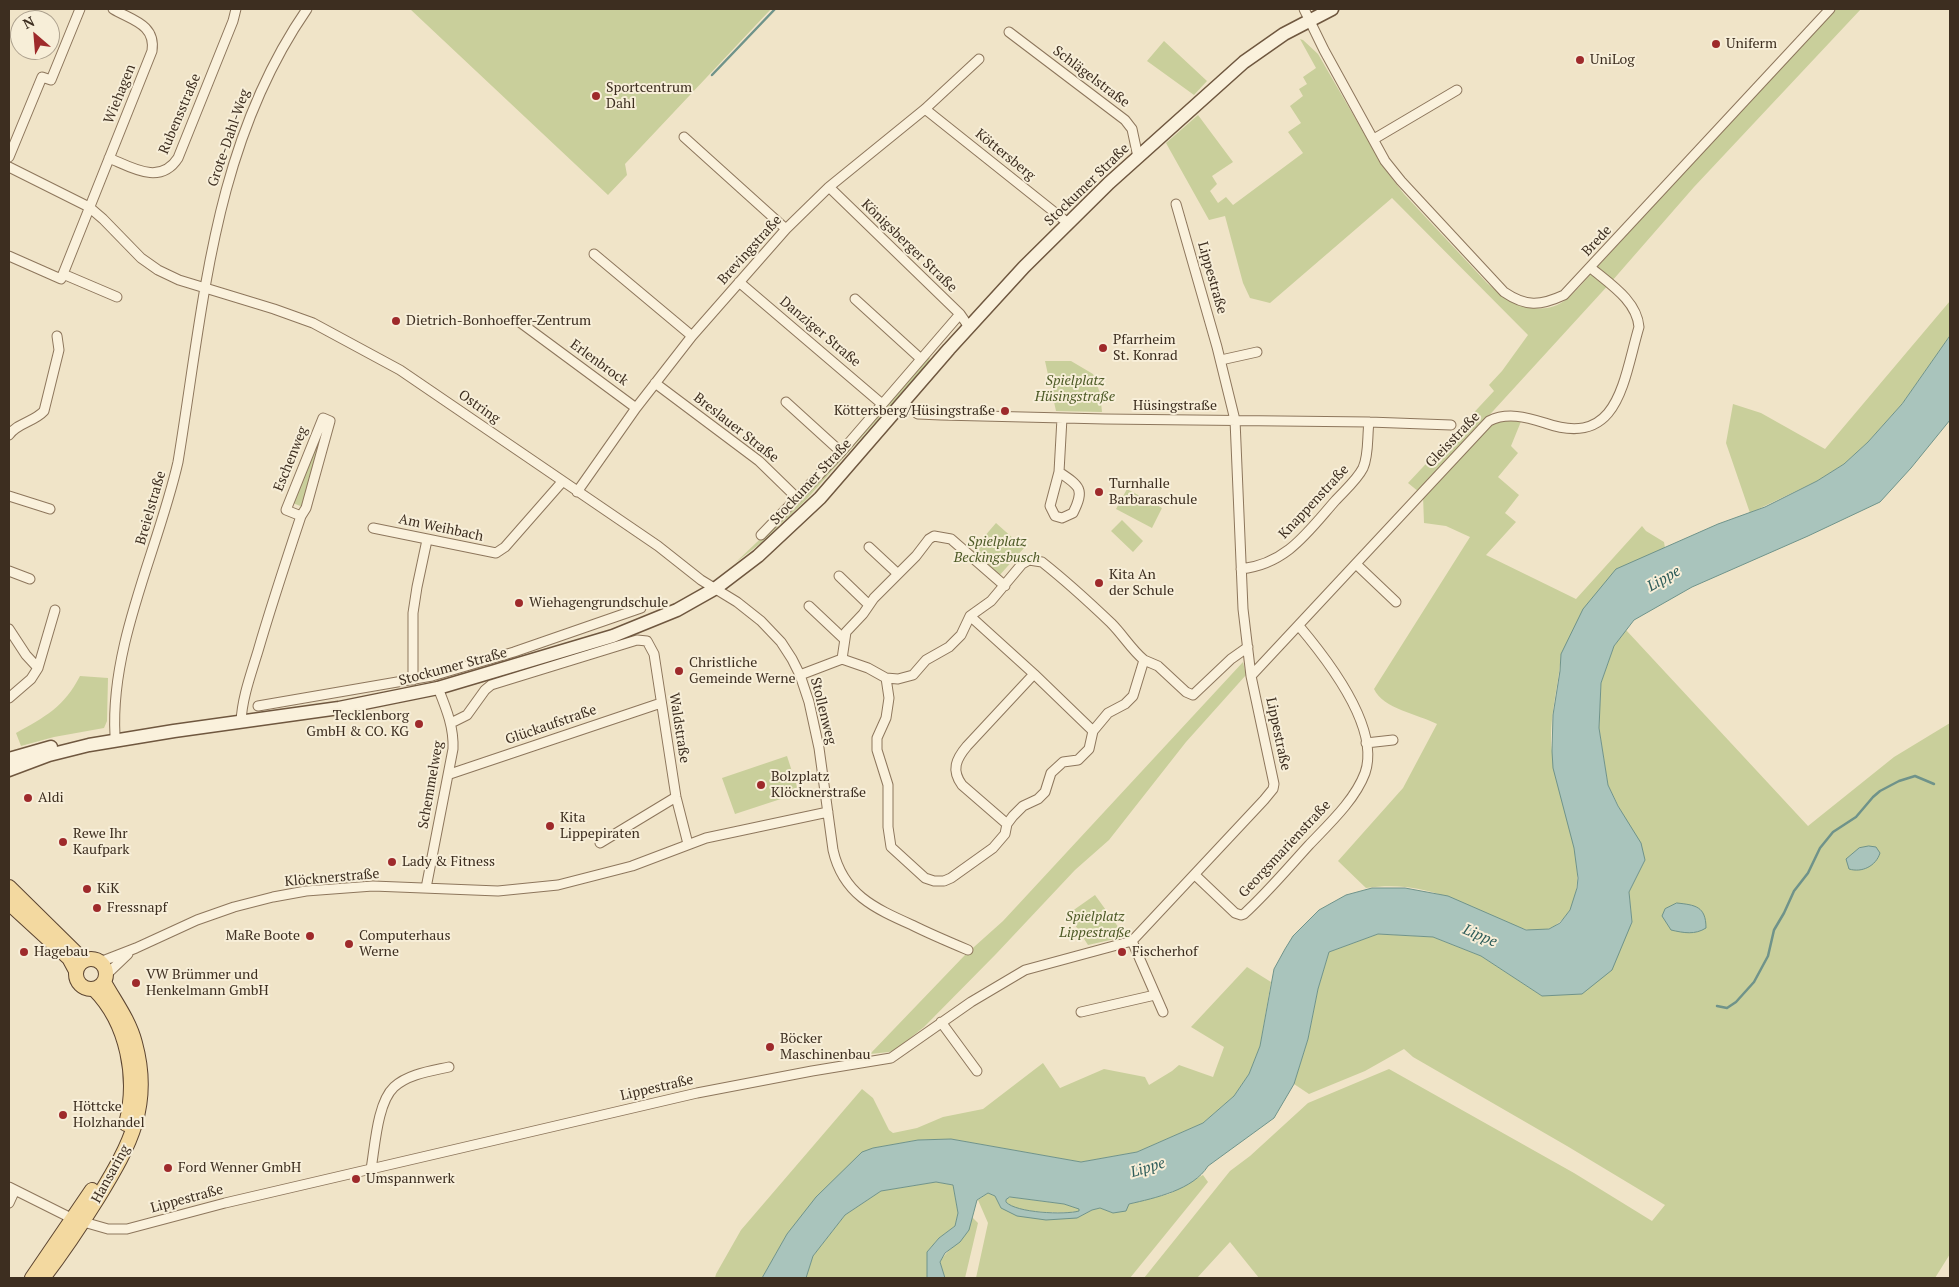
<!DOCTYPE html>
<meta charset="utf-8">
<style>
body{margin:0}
#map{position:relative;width:1959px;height:1287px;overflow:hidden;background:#f0e4c8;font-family:"PT Serif",serif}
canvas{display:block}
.frame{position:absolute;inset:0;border:10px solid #3d2e20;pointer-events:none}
.north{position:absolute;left:10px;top:10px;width:50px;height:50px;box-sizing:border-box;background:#f7eed8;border:1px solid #ada18e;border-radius:50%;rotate:333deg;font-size:14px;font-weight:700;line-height:20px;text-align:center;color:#3d2e20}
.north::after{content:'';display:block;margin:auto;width:18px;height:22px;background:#9e2a2b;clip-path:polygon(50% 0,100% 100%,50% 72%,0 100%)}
</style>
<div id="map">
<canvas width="1959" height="1287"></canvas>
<div class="frame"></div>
<div class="north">N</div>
</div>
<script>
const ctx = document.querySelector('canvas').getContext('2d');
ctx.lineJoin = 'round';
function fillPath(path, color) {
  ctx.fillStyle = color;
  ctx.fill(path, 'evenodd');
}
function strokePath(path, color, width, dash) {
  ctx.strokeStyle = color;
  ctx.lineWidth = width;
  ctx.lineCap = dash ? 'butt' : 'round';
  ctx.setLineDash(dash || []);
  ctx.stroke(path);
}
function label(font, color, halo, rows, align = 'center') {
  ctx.font = font + ' "PT Serif",serif';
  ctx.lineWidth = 4;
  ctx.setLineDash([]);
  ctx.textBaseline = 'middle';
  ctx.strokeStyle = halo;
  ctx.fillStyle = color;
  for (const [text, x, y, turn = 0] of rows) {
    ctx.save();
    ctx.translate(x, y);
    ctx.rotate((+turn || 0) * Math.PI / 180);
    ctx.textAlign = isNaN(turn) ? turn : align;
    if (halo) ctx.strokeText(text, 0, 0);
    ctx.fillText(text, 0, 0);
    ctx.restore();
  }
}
const green = new Path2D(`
 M410 9H771L625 164 627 175 608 195Z
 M1834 9H1861L1694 187 1612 281 1419 492 1408 483 1494 391 1489 385 1502 371 1528 335 1392 198 1270 303 1250 298 1243 283 1225 216 1209 220 1166 143 1198 115 1233 162 1212 176 1217 184 1210 191 1218 203 1226 197 1233 205 1303 153 1288 132 1301 123 1290 106 1303 96 1299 89 1307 84 1303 77 1316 68 1300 39 1303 40 1318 54 1384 168 1404 194 1487 283C1509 302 1540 320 1567 299 1575 292 1582 284 1589 276Z
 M1164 41 1207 81 1194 95 1147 61Z
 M1950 301V336L1902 404 1868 442 1844 464 1817 481 1750 513 1726 443 1733 404 1761 413 1825 449Z
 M928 357 930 358 928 363 805 501 761 543 735 563 799 502Z
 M1045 361H1071L1093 374 1100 393 1102 412 1056 411Z
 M1522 419 1511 446 1518 453 1498 477 1519 495 1505 513 1516 522 1486 555 1576 599 1642 526 1646 531 1664 542 1665 548 1655 553 1561 654C1559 686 1548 719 1552 752 1557 795 1603 893 1557 924 1547 932 1533 932 1521 928 1467 907 1429 879 1366 888L1338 861 1403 788 1437 724C1418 714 1383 709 1374 689L1470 537 1446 526 1424 523 1423 496 1488 427 1498 421Z
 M314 442 318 444 303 507 290 502Z
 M1127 489 1162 508 1152 528 1116 509Z
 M1122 520 1143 541 1133 552 1111 531Z
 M996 523 1024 548 998 577 971 552Z
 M1626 630 1808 826 1894 757 1950 723V1254L1935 1278H1259L1230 1242 1197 1278H1144L1230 1171 1250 1156 1308 1103 1389 1069 1574 1173 1652 1221 1665 1205 1567 1146 1413 1057 1404 1049 1365 1071 1309 1094 1294 1084 1308 1039 1318 989 1329 952 1378 934 1433 937 1481 956 1542 996 1632 923 1629 892 1645 860 1608 785 1599 728 1601 683 1614 646Z
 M1243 662 1246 675 1186 742 1109 840 1075 870 996 954 924 1027 895 1050 889 1052 870 1054 965 955 1003 921Z
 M80 676 108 678 107 721 104 728 54 737 21 746 16 733C45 717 64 707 80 676Z
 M787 756 799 793 735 814 722 778Z
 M1095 895 1124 935 1119 938 1088 945 1068 914Z
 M1247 967 1271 982 1260 1046 1249 1074 1234 1096 1203 1123 1137 1152 1081 1162 951 1139 918 1140 873 1148 787 1234 762 1278H715L716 1274 741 1230 862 1089 873 1098 889 1130 893 1133 917 1128 943 1117 983 1109 1043 1063 1060 1088 1104 1069 1145 1077 1149 1085 1172 1071 1179 1065 1213 1077 1224 1047 1191 1027Z
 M1203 1175 1208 1182 1130 1278H976L988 1223 978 1200 988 1193 995 1196 1001 1208 1077 1218 1092 1210 1100 1208 1113 1213 1129 1204 1169 1194Z
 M936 1182 953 1185 958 1213 955 1226 939 1238 927 1252V1278H806L813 1256 845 1215 881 1191Z
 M1009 1197 1064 1204 1080 1209 1079 1211C1065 1214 1028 1212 1014 1208 1010 1207 1007 1204 1006 1200Z
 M972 1217 978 1223 965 1278H945L940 1262C952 1242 967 1244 972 1217Z`);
const water = new Path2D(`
 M1950 336V420L1911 468 1880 502 1808 536 1692 587 1634 620 1614 646 1601 683 1599 728 1608 785 1618 806 1641 843 1645 860 1629 892 1632 922 1612 970 1582 994 1542 996 1481 956 1433 937 1378 934 1329 952 1318 989 1308 1039 1294 1084 1274 1118 1208 1166C1193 1190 1155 1198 1129 1204L1126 1211 1113 1213 1100 1208 1092 1210 1077 1218 1046 1220 1017 1216 1001 1208 995 1196 988 1193 977 1200 969 1230 960 1242 945 1253 940 1262 945 1278H927V1252L939 1238 955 1226 958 1213 953 1185 936 1182 881 1191 845 1215 813 1256 806 1278H762L787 1234 816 1197 862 1152 873 1148 918 1140 951 1139 1081 1162 1137 1152 1203 1123 1234 1096 1249 1074 1260 1046 1274 969 1285 949 1293 936 1319 910 1346 895 1372 888H1405L1448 896 1526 930 1549 929 1560 923 1570 910 1577 888 1578 878 1574 848 1553 768 1552 751 1553 715 1560 671 1561 654 1583 609 1616 569 1718 524 1765 507 1817 481 1844 464 1868 442 1902 404ZM1010 1197 1064 1204 1079 1209V1211C1065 1215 1016 1213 1006 1202V1200Z
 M1869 846 1876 847 1880 853C1876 866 1862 873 1849 869L1846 859 1859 848Z
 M1677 903C1695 905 1706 906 1706 928 1695 935 1684 933 1671 930L1662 916 1665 909Z`);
const stream = new Path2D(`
 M712 75 775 9
 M1717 1006 1727 1008 1736 1002 1754 982 1768 956 1774 930 1784 913 1794 891 1808 873 1820 848 1833 832 1856 817 1873 797 1880 791 1899 781 1915 776 1934 784`);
const minor = new Path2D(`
 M1304 9 1324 50 1385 161 1401 181 1504 292C1526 307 1540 306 1564 295L1830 9
 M1009 32 1125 120 1132 129 1138 157
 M925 109 1068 223
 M684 137 786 229
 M1374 139 1457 90
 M9 157 42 77 51 80 80 9
 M109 158C131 167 160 186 178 158L233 21 236 9
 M9 167 89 207 103 219 141 258 158 270 179 280 274 309 313 323 400 370 658 546 701 580 737 602 761 621 781 642 792 659 800 675 809 702 819 748 833 850C843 894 874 908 912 925 930 934 949 942 968 950
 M829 187 960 314 969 327
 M594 254 692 336
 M9 256 61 279 152 51C156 24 131 20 113 9
 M63 274 117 297
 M739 282 882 404
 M855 299 921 359
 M521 323 636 408
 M1221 360 1257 352
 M655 383 759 461 797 498
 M786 402 841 452
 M903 403 918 414 941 415 1105 419 1369 422 1451 425
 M9 435C17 423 34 422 44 411L59 350 57 336
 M1059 472C1080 486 1085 489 1073 513L1062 518 1055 516 1050 506 1059 472 1062 418
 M577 492 636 408 692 336 786 229 829 187 925 109 979 59
 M9 496 50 509
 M373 528 496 553 505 547 562 482
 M761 535 841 452 960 314
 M869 547 898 574
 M1356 564 1396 602
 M1241 569C1286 564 1307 533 1335 501 1344 491 1357 480 1363 468 1369 455 1367 437 1369 422
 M9 571 30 579
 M839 576 869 605
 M809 606 844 639
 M970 616 1034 674 1093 731
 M9 629 26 655 38 668 31 679 9 698
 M842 659 846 632 863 614 874 598 916 556 929 539 934 536 951 539 1005 586
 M1144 660C1131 649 1123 635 1111 623 1089 602 1066 581 1042 562L1029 560 1022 564 991 601 970 616 961 635 949 647 926 660 913 675 898 679 886 678 889 698 886 718 877 738V750L888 785V827L891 847 925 878 934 881H944L951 878 993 848 1005 834 1007 824 1013 816 1023 806 1038 799 1045 792 1051 773 1063 762 1078 760 1089 749 1093 731 1108 713 1125 704 1133 696 1144 660 1158 666 1186 692 1193 695 1231 659 1248 647
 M38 668 55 610
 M800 675 842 659 868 668 886 678
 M1251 676 1489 421C1507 412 1526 417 1545 423 1619 449 1623 381 1639 327 1637 301 1610 284 1591 268
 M413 680V613L417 587 427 540
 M258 706 432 676 514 652 641 608
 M241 722C242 698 251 674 258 651 271 606 286 561 301 516L306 508 330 421 323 418 286 510 301 516
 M451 723 467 715 485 690 491 685 637 640 647 641 654 654 676 797 688 844
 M115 735C110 644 158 550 178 462 204 304 213 145 307 9
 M1366 743 1393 740
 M450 774 661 703
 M1007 824 962 785C951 770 956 759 967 746L1034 674
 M600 843 676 797
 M1195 875 1235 913 1241 915 1244 914C1267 893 1288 868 1309 845 1329 824 1355 800 1365 773 1381 727 1326 658 1299 626
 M426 888 453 749C454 727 446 708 438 688
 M1132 941 1163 1012
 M100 962 136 948 197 920 234 907 273 897 306 891 373 886 498 891 558 885 632 866 706 838 828 812
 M106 975 128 954
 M1081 1012 1155 995
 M941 1022 977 1071
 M371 1169C375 1147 377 1103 394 1087 408 1074 431 1071 449 1067
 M9 1187 73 1219 108 1229H127L225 1203 697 1093 812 1071 891 1058 971 1002 1025 970 1132 941 1264 800 1273 789 1274 784 1251 676 1243 609 1235 420 1217 347 1176 204
 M9 1203 15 1190`);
const secondary = new Path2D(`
 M9 759 51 747
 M9 770 49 755 89 745 174 731 339 708 438 688 613 636 677 610 716 588 758 556 820 498 949 349 1024 267 1109 183 1244 62 1284 34 1332 9`);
const primary = new Path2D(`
 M9 887 76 953 86 960
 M9 903 69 958 76 971
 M76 974a15 15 0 1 1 30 0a15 15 0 1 1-30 0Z
 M94 989C128 1023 138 1079 126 1124
 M32 1278 92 1190
 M43 1278C63 1252 81 1225 99 1196 130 1145 152 1105 135 1043 129 1020 115 1002 104 982`);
const markers = [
 [1716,44,5,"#9e2a2b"],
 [1580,60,5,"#9e2a2b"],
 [596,96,5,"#9e2a2b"],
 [396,321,5,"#9e2a2b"],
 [1103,348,5,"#9e2a2b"],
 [1005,411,5,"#9e2a2b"],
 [1099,492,5,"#9e2a2b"],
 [1099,583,5,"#9e2a2b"],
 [519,603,5,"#9e2a2b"],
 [679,671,5,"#9e2a2b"],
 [419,724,5,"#9e2a2b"],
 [761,785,5,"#9e2a2b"],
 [28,798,5,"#9e2a2b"],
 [550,826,5,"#9e2a2b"],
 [63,842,5,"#9e2a2b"],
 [392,862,5,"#9e2a2b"],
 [87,889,5,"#9e2a2b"],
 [97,908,5,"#9e2a2b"],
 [310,936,5,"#9e2a2b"],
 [349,944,5,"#9e2a2b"],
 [24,952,5,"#9e2a2b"],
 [1122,952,5,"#9e2a2b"],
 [136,983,5,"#9e2a2b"],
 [770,1047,5,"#9e2a2b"],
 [63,1115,5,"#9e2a2b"],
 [168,1168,5,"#9e2a2b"],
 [356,1179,5,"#9e2a2b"]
];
const poiNames = [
 ["Uniferm",1726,44],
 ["UniLog",1590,60],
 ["Sportcentrum",606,88],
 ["Dahl",606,104],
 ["Dietrich-Bonhoeffer-Zentrum",406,321],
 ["Pfarrheim",1113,340],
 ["St. Konrad",1113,356],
 ["Köttersberg/Hüsingstraße",995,411,"right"],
 ["Turnhalle",1109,484],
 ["Barbaraschule",1109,500],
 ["Kita An",1109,575],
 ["der Schule",1109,591],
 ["Wiehagengrundschule",529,603],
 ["Christliche",689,663],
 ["Gemeinde Werne",689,679],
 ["Tecklenborg",409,716,"right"],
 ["GmbH & CO. KG",409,732,"right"],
 ["Bolzplatz",771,777],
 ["Klöcknerstraße",771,793],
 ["Aldi",38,798],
 ["Kita",560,818],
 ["Lippepiraten",560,834],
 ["Rewe Ihr",73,834],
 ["Kaufpark",73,850],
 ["Lady & Fitness",402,862],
 ["KiK",97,889],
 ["Fressnapf",107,908],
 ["MaRe Boote",300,936,"right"],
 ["Computerhaus",359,936],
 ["Werne",359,952],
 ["Hagebau",34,952],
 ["Fischerhof",1132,952],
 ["VW Brümmer und",146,975],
 ["Henkelmann GmbH",146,991],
 ["Böcker",780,1039],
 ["Maschinenbau",780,1055],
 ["Höttcke",73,1107],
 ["Holzhandel",73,1123],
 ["Ford Wenner GmbH",178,1168],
 ["Umspannwerk",366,1179]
];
const streetNames = [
 ["Schlägelstraße",1091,77,37],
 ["Wiehagen",120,94,-68],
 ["Rubensstraße",180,114,-67],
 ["Grote-Dahl-Weg",229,138,-71],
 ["Köttersberg",1005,155,39],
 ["Stockumer Straße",1087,185,-44],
 ["Brede",1597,241,-47],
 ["Königsberger Straße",909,246,44],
 ["Brevingstraße",750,250,-48],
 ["Lippestraße",1212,278,74],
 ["Danziger Straße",820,332,40],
 ["Erlenbrock",599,363,36],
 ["Hüsingstraße",1175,406],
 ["Ostring",479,407,35],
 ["Breslauer Straße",736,428,38],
 ["Gleisstraße",1453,440,-46],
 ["Eschenweg",291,459,-68],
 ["Stockumer Straße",811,482,-47],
 ["Knappenstraße",1314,502,-47],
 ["Breielstraße",151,508,-74],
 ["Am Weihbach",441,528,12],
 ["Stockumer Straße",453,667,-15],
 ["Stollenweg",823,711,76],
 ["Glückaufstraße",551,725,-19],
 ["Waldstraße",679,728,81],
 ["Lippestraße",1278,734,78],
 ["Schemmelweg",431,785,-80],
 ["Georgsmarienstraße",1285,849,-47],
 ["Klöcknerstraße",332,878,-5],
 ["Lippestraße",657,1088,-13],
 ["Hansaring",111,1174,-61],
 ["Lippestraße",187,1199,-15]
];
const parkNames = [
 ["Spielplatz",1075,381],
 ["Hüsingstraße",1075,397],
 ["Spielplatz",997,542],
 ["Beckingsbusch",997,558],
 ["Spielplatz",1095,917],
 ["Lippestraße",1095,933]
];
const waterNames = [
 ["Lippe",1664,579,-30],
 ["Lippe",1480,936,23],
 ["Lippe",1148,1168,-17]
];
fillPath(green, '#c9cf9b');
fillPath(water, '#a9c4bc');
strokePath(water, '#6f938a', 1);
strokePath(stream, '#6f938a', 2.5);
strokePath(minor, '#8d765c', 11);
strokePath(secondary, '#6f573f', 15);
strokePath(primary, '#5b4430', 16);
strokePath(minor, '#faf1dc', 9);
strokePath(secondary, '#faf1dc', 12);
strokePath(primary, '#f3d9a0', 14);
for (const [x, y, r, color] of markers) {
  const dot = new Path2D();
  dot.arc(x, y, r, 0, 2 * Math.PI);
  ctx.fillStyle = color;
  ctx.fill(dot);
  strokePath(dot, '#f7eed8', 2);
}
label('14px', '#3d2e20', '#f7eed8', poiNames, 'left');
label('14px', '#3d2e20', '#f7eed8', streetNames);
label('italic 14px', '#4d5a26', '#f7eed8', parkNames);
label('italic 15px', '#2f5d5a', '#f7eed8', waterNames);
</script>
